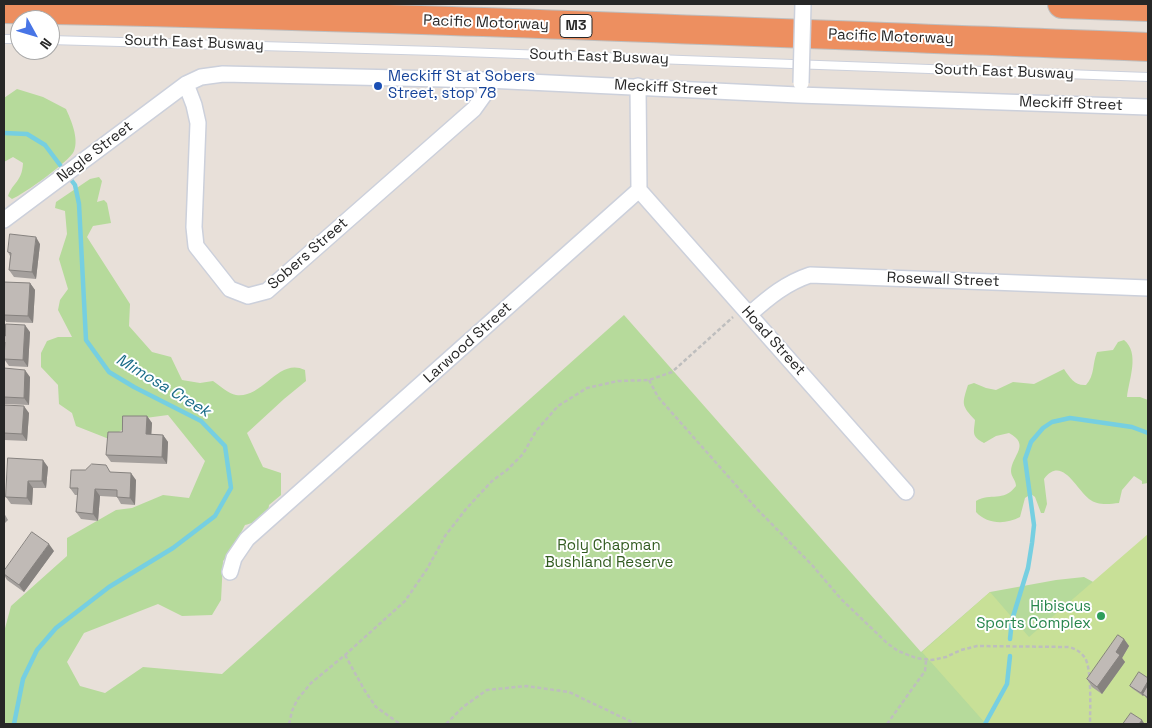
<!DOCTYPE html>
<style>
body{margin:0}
#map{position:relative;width:1152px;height:728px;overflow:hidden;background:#e8e0d9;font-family:"Space Grotesk",sans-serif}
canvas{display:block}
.frame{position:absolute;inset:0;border:5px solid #272727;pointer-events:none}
.north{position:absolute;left:10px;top:10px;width:50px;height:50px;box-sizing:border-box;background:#fff;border:1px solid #a9a9a9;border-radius:50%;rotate:129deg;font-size:14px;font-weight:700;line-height:20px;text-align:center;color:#272727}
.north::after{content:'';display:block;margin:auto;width:18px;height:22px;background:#4875e6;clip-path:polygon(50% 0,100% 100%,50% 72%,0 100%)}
</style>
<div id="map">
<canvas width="1152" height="728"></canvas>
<div class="frame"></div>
<div class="north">N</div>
</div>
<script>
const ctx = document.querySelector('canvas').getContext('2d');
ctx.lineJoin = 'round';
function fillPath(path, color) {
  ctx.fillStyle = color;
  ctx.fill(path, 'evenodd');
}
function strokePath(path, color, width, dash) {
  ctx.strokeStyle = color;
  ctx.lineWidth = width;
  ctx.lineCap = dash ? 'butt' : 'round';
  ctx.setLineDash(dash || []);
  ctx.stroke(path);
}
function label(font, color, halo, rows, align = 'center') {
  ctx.font = font + ' "Space Grotesk",sans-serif';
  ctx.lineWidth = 4;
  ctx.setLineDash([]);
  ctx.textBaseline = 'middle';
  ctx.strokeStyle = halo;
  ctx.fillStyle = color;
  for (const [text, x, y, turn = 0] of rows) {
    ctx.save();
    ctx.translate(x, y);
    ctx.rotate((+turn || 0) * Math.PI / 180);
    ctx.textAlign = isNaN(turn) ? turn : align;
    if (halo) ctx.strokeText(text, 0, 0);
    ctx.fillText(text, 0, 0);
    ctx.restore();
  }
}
const green = new Path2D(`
 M17 89 43 97 66 109C71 120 79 138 74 151 70 161 24 194 12 199L8 196C13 182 22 182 23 163L13 157 4 162V98Z
 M99 177 102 181 97 202 104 200 107 203 111 223 93 226 87 237 130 304 129 326 152 352 171 357 182 380 200 383 213 381C219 385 229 394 236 395 263 399 278 357 305 370L306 381 284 399 247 433 263 467 281 473V495L269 505C268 519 257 522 245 525L231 552 223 561 221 600 212 615 182 616 158 604 84 633 67 662 80 686 105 693 143 667 222 674 624 315 921 652 990 592 1056 580 1084 577 1117 595 1083 724H4V632L11 606 67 556V538L116 510 132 508 163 495 189 498 205 461 168 415 138 419 109 439 76 426 72 413 59 404 58 385 41 367V353L47 341 58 337H72L58 310 60 300 68 289 59 259 67 234 65 211 55 208 56 202 90 179Z
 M1124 340C1140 353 1129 379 1127 397H1140L1148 400V483L1142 484V481L1134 476 1122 490 1119 503C1109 504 1098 506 1089 499 1076 489 1062 455 1044 479L1047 504 1044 513H1041L1035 497 1031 494 1025 498 1020 517C1005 525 987 524 976 512V501C991 492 1003 503 1016 486 1016 480 1011 477 1011 471 1012 455 1031 445 1009 433L996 436 984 443C971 436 974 433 975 420 961 405 962 404 968 385L974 383 986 388 996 390 1013 382 1034 384 1064 369C1070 378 1075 386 1086 385 1095 375 1092 365 1097 352L1113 350 1118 342Z`);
const pitch = new Path2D(`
 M1148 534V724H986L922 652 990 592 1029 637Z`);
const stream = new Path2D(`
 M4 133 27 134 45 145 75 185 79 204 86 340 109 372 134 387 201 421 225 446 231 488 215 516 173 548 109 587 56 628 37 650 23 679 14 724
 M1010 639 1012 620 1028 568 1032 543 1034 525 1025 459 1031 442 1043 428 1052 422 1070 418 1132 427 1148 433
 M985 724 1007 684 1010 656`);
const path = new Path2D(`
 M649 380 658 397 757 509 812 565 841 599 887 643 898 651 916 658 932 660 946 657 961 650 977 646 1069 647C1076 649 1081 652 1085 658 1092 669 1090 710 1090 724
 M345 655 365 691 376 707 400 724
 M289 724 292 711 297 700 311 683 345 655 405 601 427 569 445 536 466 509 492 481 507 470 523 454 536 431 558 406 587 388 618 381 649 380 672 372 733 317
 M446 724 463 707 487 690 526 686 569 692 636 724
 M887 724 925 671 926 661
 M1147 724 1148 723`);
const service = new Path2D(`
 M4 39H20
 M50 40 436 51 1148 77`);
const minor = new Path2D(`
 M186 84 194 105 198 123 194 227 196 246 230 289 248 296 267 291 474 109 484 95 487 80
 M639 190 906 492
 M4 220 186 84 201 77 223 74 487 80 798 95 1148 107
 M750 314C769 297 786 283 810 275L1148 288
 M230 572 234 558 247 539 639 190 638 86`);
const motorway = new Path2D(`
 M1062 4 1148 7
 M4 9C385 16 767 33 1148 47`);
const minorBridge = new Path2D(`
 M801 83 803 4`);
const wall = new Path2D(`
 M40 244 36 279 14 277 9 270 10 256 8 252Z
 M4 282 30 283 35 290 33 323 6 322 4 318Z
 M30 332 28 367 9 366 4 359V336Z
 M4 368 30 377 29 405 4 404Z
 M4 405 29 413 27 441 4 440Z
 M147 416 152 423 151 434 163 435 168 442 167 464 111 462 106 455 122 432Z
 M48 467 46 488H33L32 505 11 504 6 497Z
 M111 472 136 480 135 505 121 504 117 497 100 496 98 521 81 519 76 512 78 495H75L70 488Z
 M4 513 8 520 4 524Z
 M54 551 24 592 7 580 4 575V571Z
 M1124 639 1129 646 1122 658 1125 662 1102 694 1092 687 1087 679Z
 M1148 678V700L1144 695 1143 696 1133 689 1130 686Z`);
const shadedWall = new Path2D(`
 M36 237 40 244 36 279 32 272Z
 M30 283 35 290 33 323 28 316Z
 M25 325 30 332 28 367 23 360Z
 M25 370 30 377 29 405 24 398Z
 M24 406 29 413 27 441 22 434Z
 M147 416 152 423 151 441 146 434Z
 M163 435 168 442 167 464 162 457Z
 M43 460 48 467 46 488 42 481Z
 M131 473 136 480 135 505 130 498Z
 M28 481 33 488 32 505 27 498Z
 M95 489 100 496 98 521 93 514Z
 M49 544 54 551 24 592 19 585Z
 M1124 639 1129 646 1122 658 1125 662 1102 694 1097 687 1116 652Z
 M1148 681V688L1143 694 1144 695 1143 696 1141 693Z
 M1142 720 1144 723V724H1139Z`);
const building = new Path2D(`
 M10 234 36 237 32 272 9 270 11 253 8 252Z
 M4 282 30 283 28 316 4 315Z
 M6 324 25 325 23 360 4 359 5 342H4V336H5Z
 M4 368 25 370 24 398 4 397Z
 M4 405 24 406 22 434 4 433Z
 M123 416H147L146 434 163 435 162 457 106 455 108 432H122Z
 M8 458 43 460 42 481H28L27 498 6 497Z
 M92 464 106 465 110 472 131 473 130 498 117 497V490L95 489 93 514 76 512 78 488H70L71 470H85Z
 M32 532 49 544 19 585 4 574V571Z
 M1118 635 1124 639 1116 652 1120 655 1097 687 1087 679Z
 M1139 672 1148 678V681L1141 693 1130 686Z
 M1148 685V698L1143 694Z
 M1131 713 1142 720 1139 724H1123Z`);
const markers = [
 [378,86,5,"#1a4fb4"],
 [1101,616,5,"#2e9e5b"]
];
const shields = [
 [576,26,32]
];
const shieldNames = [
 ["M3",576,26]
];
const streetNames = [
 ["Pacific Motorway",486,23,2],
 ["Pacific Motorway",891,37,2],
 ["South East Busway",194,43,2],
 ["South East Busway",599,57,2],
 ["South East Busway",1004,72,2],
 ["Meckiff Street",666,88,3],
 ["Meckiff Street",1071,104,2],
 ["Nagle Street",95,152,-37],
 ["Sobers Street",308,254,-41],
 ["Rosewall Street",943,280,2],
 ["Hoad Street",773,341,48],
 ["Larwood Street",468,343,-42]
];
const transitNames = [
 ["Meckiff St at Sobers",388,77],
 ["Street, stop 78",388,94]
];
const parkNames = [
 ["Roly Chapman",609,546],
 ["Bushland Reserve",609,563]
];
const leisureNames = [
 ["Hibiscus",1091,607],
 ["Sports Complex",1091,624]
];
const waterNames = [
 ["Mimosa Creek",163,386,31]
];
fillPath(green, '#b6da9b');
fillPath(pitch, '#c8e097');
strokePath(stream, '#76cfe1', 4.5);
strokePath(service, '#ccd0db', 10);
strokePath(minor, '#ccd0db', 18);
strokePath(motorway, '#bebebe', 30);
strokePath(path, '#bebebe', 2.5, [4, 2.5]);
strokePath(service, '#fff', 8);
strokePath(minor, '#fff', 15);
strokePath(motorway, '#ed8f60', 28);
strokePath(minorBridge, '#ccd0db', 18, []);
strokePath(minorBridge, '#fff', 15);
fillPath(wall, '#a5a09d');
fillPath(shadedWall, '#86827f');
fillPath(building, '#c0bab6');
strokePath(building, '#86827f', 1);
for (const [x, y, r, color] of markers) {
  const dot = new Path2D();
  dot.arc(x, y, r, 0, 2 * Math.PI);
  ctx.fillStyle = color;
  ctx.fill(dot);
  strokePath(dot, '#fff', 2);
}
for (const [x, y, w] of shields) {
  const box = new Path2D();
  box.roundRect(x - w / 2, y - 11.5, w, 23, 4);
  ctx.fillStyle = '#fff';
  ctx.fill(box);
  strokePath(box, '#272727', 1);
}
label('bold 14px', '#272727', null, shieldNames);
label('15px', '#272727', '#fff', streetNames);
label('15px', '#164399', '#fff', transitNames, 'left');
label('15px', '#325b20', '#fff', parkNames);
label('15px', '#27864d', '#fff', leisureNames, 'right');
label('italic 16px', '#1a6c88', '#fff', waterNames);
</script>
